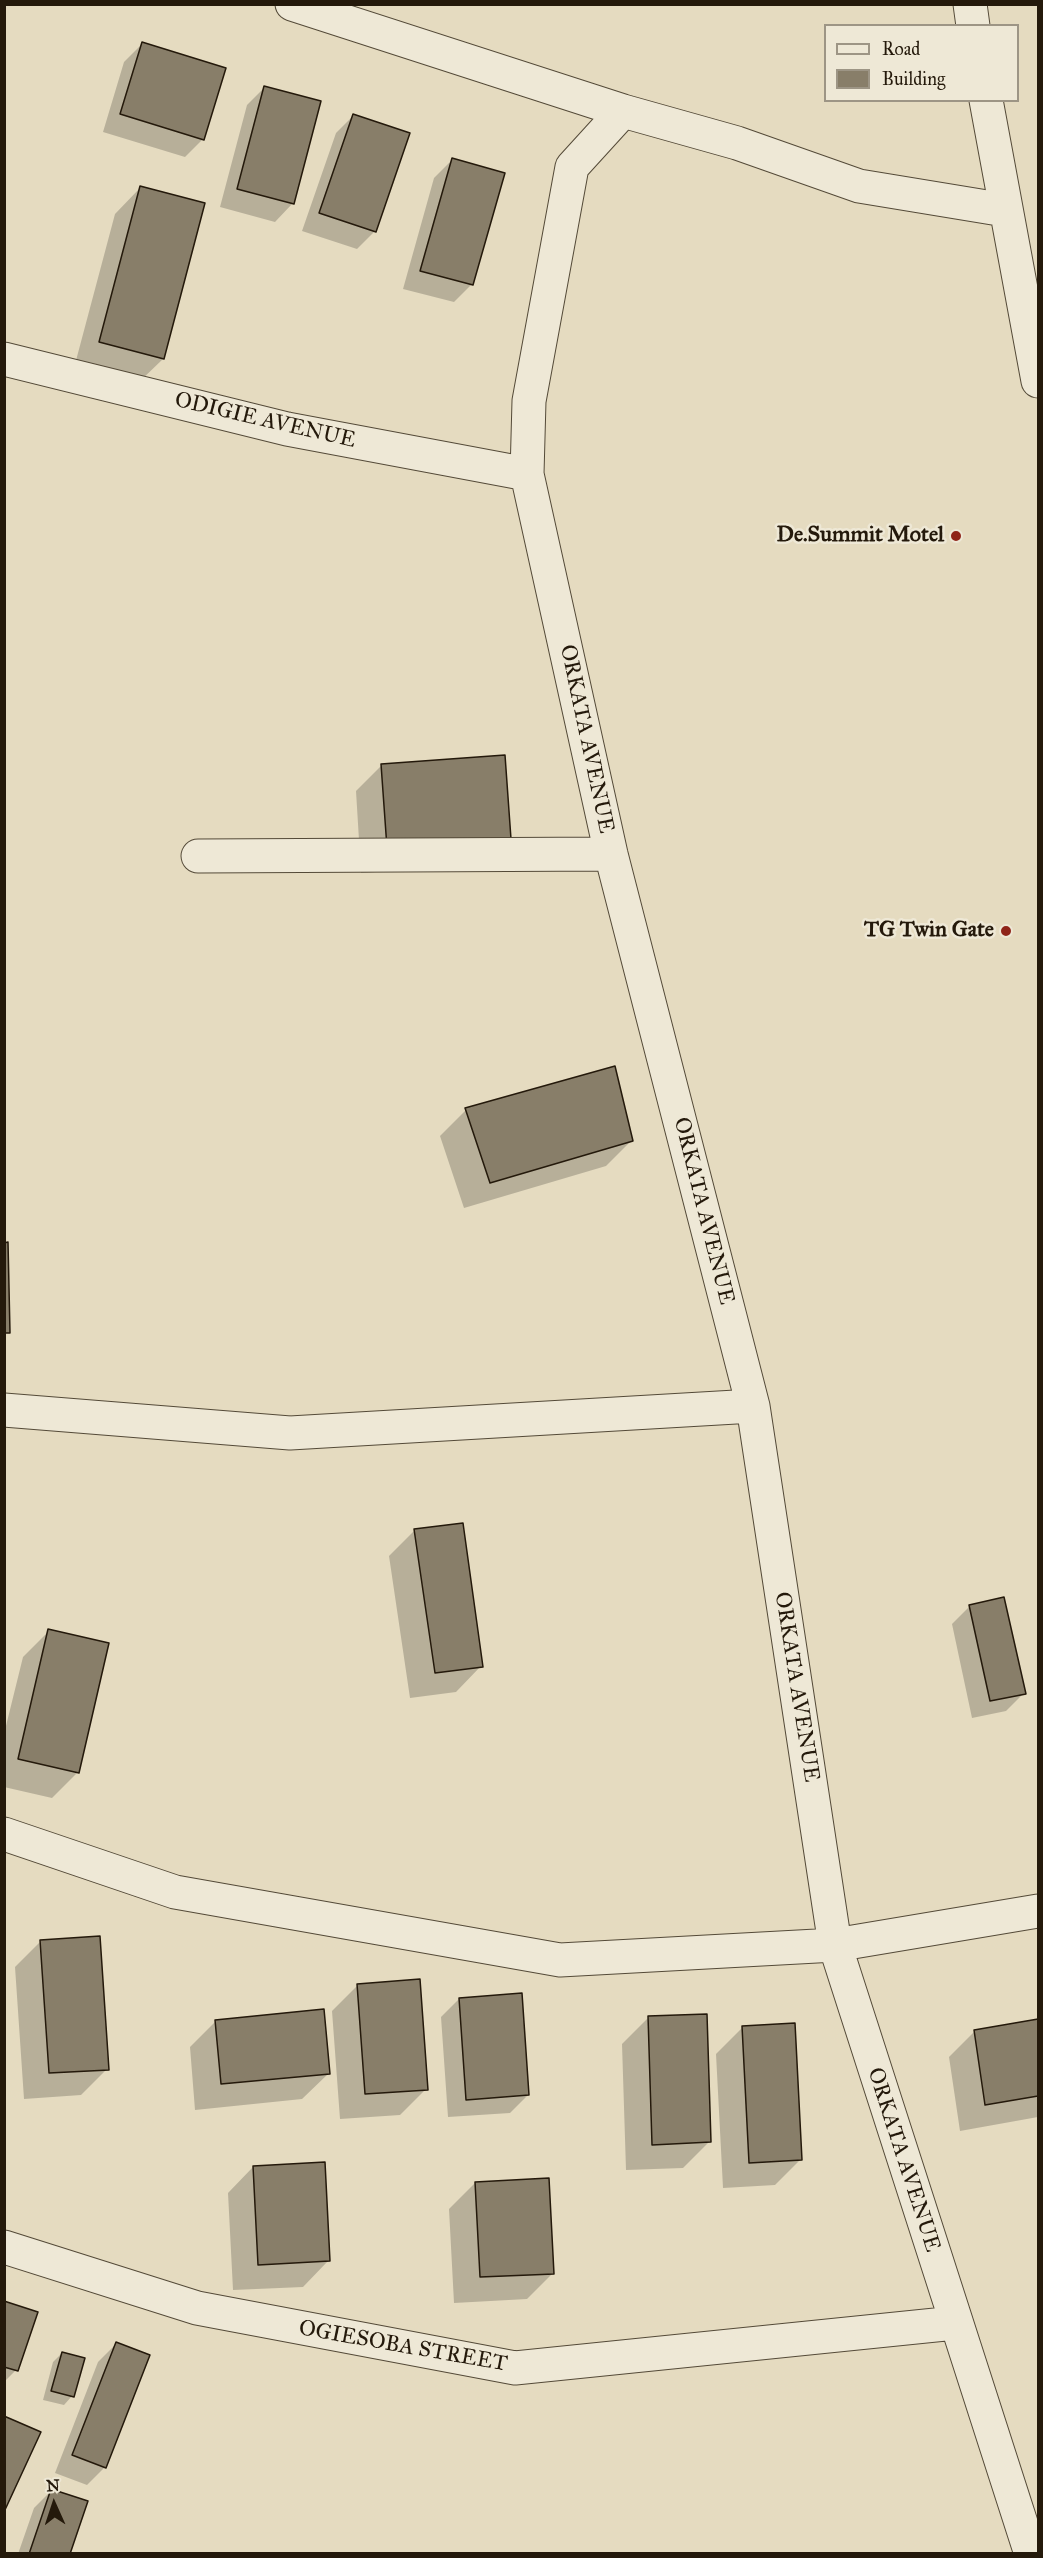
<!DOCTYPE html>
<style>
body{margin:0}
#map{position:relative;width:1043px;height:2558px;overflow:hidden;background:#e5dbc0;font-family:"IM FELL Great Primer",serif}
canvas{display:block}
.frame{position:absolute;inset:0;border:6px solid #24190b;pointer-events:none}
.legend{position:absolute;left:824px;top:24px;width:195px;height:78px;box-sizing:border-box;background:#eee8d6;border:2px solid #9d9585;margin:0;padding:8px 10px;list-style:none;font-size:18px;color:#24190b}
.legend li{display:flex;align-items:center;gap:12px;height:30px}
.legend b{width:30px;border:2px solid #9d9585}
.north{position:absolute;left:24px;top:2474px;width:60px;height:60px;-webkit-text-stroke:4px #eee8d6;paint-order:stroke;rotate:357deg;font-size:16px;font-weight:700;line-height:24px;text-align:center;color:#24190b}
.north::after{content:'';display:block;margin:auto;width:21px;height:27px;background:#24190b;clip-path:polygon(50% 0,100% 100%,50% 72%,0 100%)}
</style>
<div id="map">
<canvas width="1043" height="2558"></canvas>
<div class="frame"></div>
<ul class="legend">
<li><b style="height:8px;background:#eee8d6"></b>Road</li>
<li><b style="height:16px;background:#887e69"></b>Building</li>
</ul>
<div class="north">N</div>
</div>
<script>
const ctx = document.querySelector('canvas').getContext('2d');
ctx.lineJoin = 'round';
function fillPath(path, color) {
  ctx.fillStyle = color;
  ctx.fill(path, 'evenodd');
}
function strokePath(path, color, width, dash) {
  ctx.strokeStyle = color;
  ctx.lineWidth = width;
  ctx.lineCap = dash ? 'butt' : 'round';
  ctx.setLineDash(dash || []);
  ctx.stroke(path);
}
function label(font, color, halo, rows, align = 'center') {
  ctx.font = font + ' "IM FELL Great Primer",serif';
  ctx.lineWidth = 5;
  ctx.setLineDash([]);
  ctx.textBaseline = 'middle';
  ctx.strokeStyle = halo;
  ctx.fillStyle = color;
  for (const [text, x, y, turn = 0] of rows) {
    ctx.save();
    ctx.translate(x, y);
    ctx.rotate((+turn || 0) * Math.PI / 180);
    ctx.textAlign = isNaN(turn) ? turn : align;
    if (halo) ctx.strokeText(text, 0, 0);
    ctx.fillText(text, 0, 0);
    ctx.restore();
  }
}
const shadow = new Path2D(`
 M142 44 203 139 185 157 103 132 124 62Z
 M265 87 319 102 292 204 275 222 220 207 247 105Z
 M354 115 408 134 374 232 357 249 302 231 336 133Z
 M452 160 472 284 454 302 403 289 434 178Z
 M140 188 163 359 137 384 74 368 115 214Z
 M382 765 483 865 361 873 356 791Z
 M466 1110 632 1140 606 1166 464 1208 440 1136Z
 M415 1530 481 1666 456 1692 410 1698 389 1556Z
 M970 1606 1024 1693 1006 1711 972 1718 952 1624Z
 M49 1631 78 1772 52 1798 4 1787V1734L23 1657Z
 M41 1941 107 2069 81 2095 24 2099 15 1967Z
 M358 1985 426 2089 400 2115 340 2119 332 2011Z
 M459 1999 528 2095 510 2113 448 2117 441 2017Z
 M648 2018 709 2142 683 2168 626 2170 622 2044Z
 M1038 2020V2117L960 2131 949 2057 975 2031Z
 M216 2021 328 2074 302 2099 195 2110 190 2047Z
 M742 2028 800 2160 775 2185 723 2188 716 2054Z
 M253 2167 328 2261 303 2287 233 2290 228 2193Z
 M475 2183 553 2273 527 2299 454 2303 449 2209Z
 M4 2302 16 2370 4 2382Z
 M116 2344 148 2356 104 2468 87 2485 55 2473 98 2362Z
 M62 2353 72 2396 64 2405 43 2400 53 2362Z
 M52 2490 68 2554H18L34 2508Z`);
const building = new Path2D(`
 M142 42 226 68 204 140 120 114Z
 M264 86 321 101 294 204 237 189Z
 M353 114 410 133 376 232 319 213Z
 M452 158 505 173 473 285 420 271Z
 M140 186 205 203 164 359 99 342Z
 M505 755 511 839 387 848 381 764Z
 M615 1066 633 1141 490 1183 465 1108Z
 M8 1242 10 1333H4V1243Z
 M463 1523 483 1667 435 1673 414 1529Z
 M1004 1597 1026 1694 990 1701 969 1605Z
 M48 1629 109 1643 79 1773 18 1759Z
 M100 1936 109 2070 49 2073 40 1940Z
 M420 1979 428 2090 365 2094 357 1984Z
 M522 1993 529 2095 466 2100 459 1998Z
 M324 2009 330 2074 221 2084 215 2020Z
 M707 2014 711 2142 652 2145 648 2016Z
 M1038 2019V2096L985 2105 974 2030Z
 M795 2023 802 2160 749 2163 742 2026Z
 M325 2162 330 2261 258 2265 253 2166Z
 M549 2178 554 2274 480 2277 475 2182Z
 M4 2301 38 2312 18 2371 4 2367Z
 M116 2342 150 2355 106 2468 72 2455Z
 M62 2352 85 2358 74 2397 51 2391Z
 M4 2416 41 2432 4 2512Z
 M51 2489 88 2501 70 2554H29Z`);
const street = new Path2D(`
 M292 4 623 111 737 143 859 186 1005 210
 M970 4 973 26
 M986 100 1038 381
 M623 111 572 167 529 401 527 474 611 854 753 1406 835 1945 1031 2554
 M4 359 287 429 527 474
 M198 856 611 854
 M4 1410 290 1433 753 1406
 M4 1834 175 1892 560 1960 835 1945 1038 1911
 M4 2247 197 2308 515 2368 955 2323`);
const markers = [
 [956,536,6,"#8f2418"],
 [1006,931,6,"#8f2418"]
];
const streetNames = [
 ["ODIGIE AVENUE",265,421,13],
 ["ORKATA AVENUE",586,739,78],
 ["ORKATA AVENUE",703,1211,76],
 ["ORKATA AVENUE",796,1687,81],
 ["ORKATA AVENUE",903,2160,72],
 ["OGIESOBA STREET",403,2347,10]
];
const poiNames = [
 ["De.Summit Motel",944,536],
 ["TG Twin Gate",994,931]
];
fillPath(shadow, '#0003');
fillPath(building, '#887e69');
strokePath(building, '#24190b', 1.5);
strokePath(street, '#544a38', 35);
strokePath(street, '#eee8d6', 33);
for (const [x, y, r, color] of markers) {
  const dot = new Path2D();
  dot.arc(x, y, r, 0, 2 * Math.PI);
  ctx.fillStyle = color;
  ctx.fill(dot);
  strokePath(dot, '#eee8d6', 2);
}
label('22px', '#24190b', '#eee8d6', streetNames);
label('bold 22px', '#24190b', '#eee8d6', poiNames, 'right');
</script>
